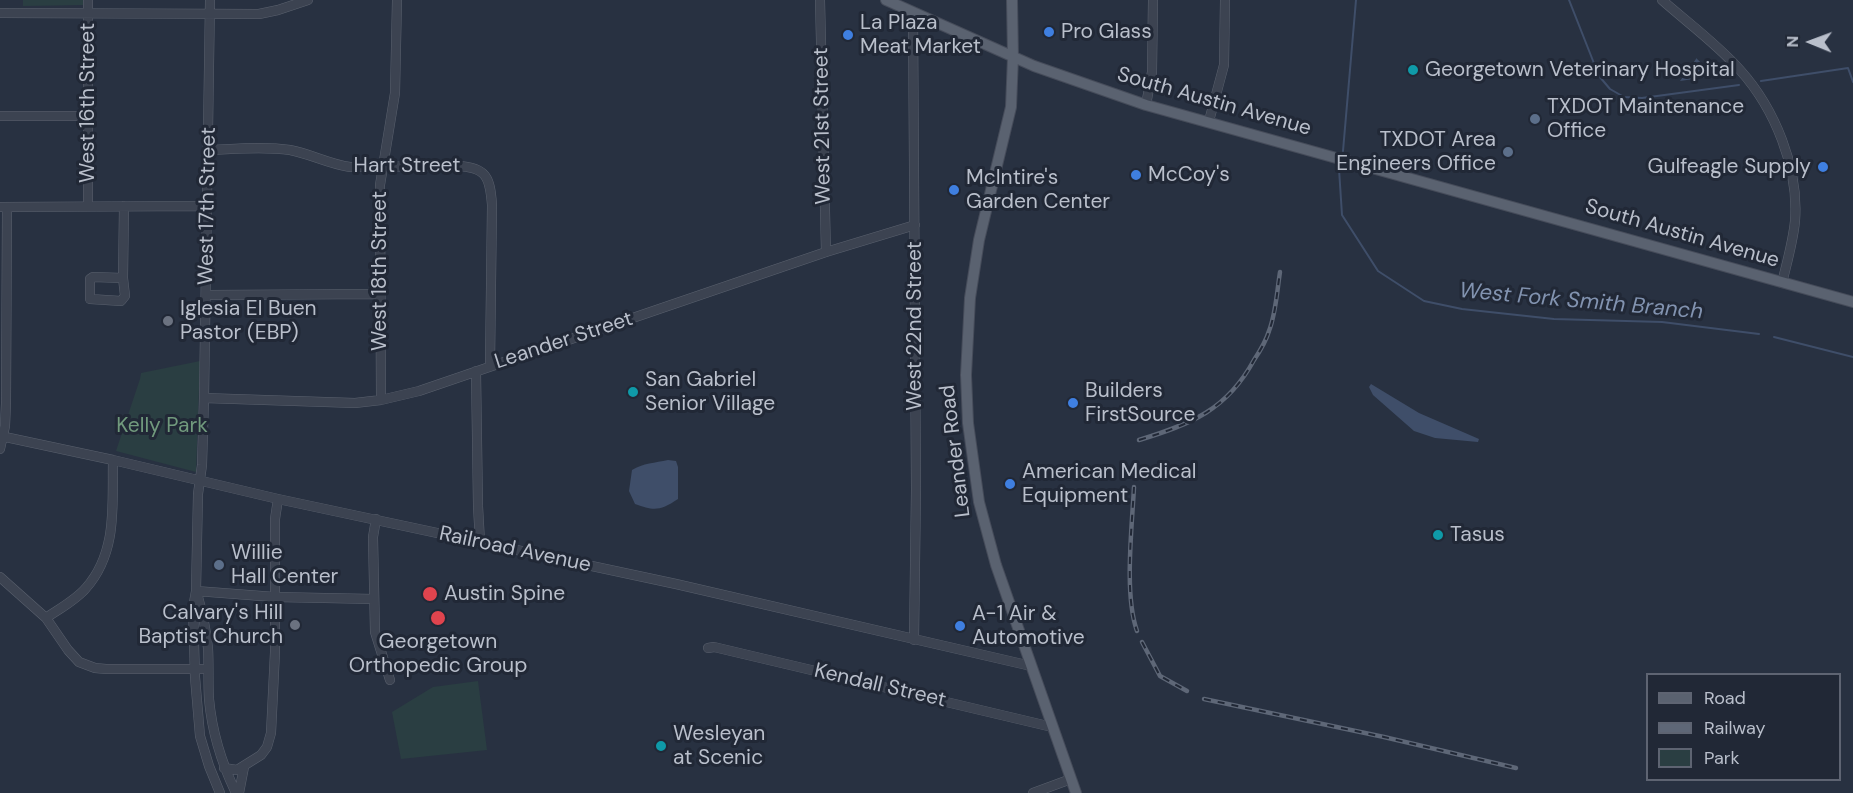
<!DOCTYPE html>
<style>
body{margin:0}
#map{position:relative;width:1853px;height:793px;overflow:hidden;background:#283141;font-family:"DM Sans",sans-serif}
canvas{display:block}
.legend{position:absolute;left:1646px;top:673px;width:195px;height:108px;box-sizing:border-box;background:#212836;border:2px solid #5e6472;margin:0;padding:8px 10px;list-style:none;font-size:18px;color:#b9bfcb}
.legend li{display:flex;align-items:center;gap:12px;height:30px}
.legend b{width:30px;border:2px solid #5e6472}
.north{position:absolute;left:1781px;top:12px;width:60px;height:60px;-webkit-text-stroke:4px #212836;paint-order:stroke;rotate:271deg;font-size:16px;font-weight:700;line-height:24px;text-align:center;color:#b9bfcb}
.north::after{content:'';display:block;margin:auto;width:21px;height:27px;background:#b9bfcb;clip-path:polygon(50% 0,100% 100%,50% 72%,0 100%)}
</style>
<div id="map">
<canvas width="1853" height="793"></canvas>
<ul class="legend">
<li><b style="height:8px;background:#5a6270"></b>Road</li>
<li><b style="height:8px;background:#5e6777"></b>Railway</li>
<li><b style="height:16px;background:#2a3e42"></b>Park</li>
</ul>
<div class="north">N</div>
</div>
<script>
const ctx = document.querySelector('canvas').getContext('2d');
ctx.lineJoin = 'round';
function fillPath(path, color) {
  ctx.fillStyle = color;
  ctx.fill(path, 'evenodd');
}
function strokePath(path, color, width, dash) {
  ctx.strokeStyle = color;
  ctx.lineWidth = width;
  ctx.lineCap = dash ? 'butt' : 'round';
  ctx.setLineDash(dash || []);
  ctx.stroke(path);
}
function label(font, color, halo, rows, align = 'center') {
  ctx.font = font + ' "DM Sans",sans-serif';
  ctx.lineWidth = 6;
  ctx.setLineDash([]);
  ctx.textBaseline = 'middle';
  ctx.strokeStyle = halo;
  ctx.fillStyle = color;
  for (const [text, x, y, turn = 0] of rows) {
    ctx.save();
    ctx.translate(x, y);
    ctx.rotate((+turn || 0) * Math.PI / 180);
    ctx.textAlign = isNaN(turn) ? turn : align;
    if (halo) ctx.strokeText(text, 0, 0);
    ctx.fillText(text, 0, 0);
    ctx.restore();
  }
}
const green = new Path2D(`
 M23 0H84V5L23 6Z
 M200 361 196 472 116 451 140 379 141 373Z
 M478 681 487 750 401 759 392 712 433 687Z`);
const water = new Path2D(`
 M1696 58 1715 76 1680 81 1696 59Z
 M1371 384 1419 413 1479 439 1478 442 1435 438 1414 431 1373 395 1369 387Z
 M668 460 676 461 678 467V499C660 511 654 511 635 504L629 491 632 470C643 463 655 463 668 460Z`);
const stream = new Path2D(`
 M1569 0 1599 76 1610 89 1624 97 1642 98 1739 85
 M1761 81 1848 68 1853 82
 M1343 151 1356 0
 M1339 169 1342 215 1378 271 1424 301 1462 309 1554 319 1662 322 1759 334
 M1774 337 1853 357`);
const minor = new Path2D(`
 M210 0 204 398 202 465 198 494 196 591 193 608 195 677 200 736 209 766 220 793
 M820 0 826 252
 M1662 0C1688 23 1717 44 1740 70 1775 109 1799 168 1795 221 1793 242 1787 262 1782 283
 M913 12 916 489 914 640
 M0 13 259 14 278 10 308 0
 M1146 105 1152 72 1153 0
 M0 116H88
 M1209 121 1224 65 1225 0
 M209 150C235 149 264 146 290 150 311 154 329 164 350 167L457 166C487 167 490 178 492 205L490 365
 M88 206V0
 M0 207 208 206
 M123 278 93 277 90 279V299L121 301 125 296 123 278 124 206
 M207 295 379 294
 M476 371 478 506 480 542
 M204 398 355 403 381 400 419 391 826 252 915 225
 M381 400 380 185 395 93 397 0
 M0 436 113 460 278 499 676 584 1031 666
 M0 449 5 426 6 403 7 207
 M376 519 373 537 375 632 390 680
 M0 577 46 618 68 650 79 662 95 668 106 669H208
 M196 591 275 597 374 599
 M197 593C202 611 206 629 208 648 209 665 208 682 209 699 212 732 222 764 236 793
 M46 618C59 609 76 600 86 588 118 552 112 504 113 460
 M708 648 714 647 1052 727
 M224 768 237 770 261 755 267 747 271 733 275 652V519L278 499
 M239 793 244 767
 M1033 793 1071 779`);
const major = new Path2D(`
 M886 0 1034 66 1146 105 1853 302
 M1012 0 1013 57 1011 107 979 240 970 298 966 375 968 423 979 502 996 565 1076 793`);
const rail = new Path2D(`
 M1139 440C1191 424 1227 410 1254 360 1260 351 1266 341 1269 331 1276 313 1277 291 1280 272
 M1134 487C1132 527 1124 595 1137 631
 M1142 642 1160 676 1187 691
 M1204 699 1384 737 1516 768`);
const markers = [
 [1049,32,6,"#3f7fe0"],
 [848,35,6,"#3f7fe0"],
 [1413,70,6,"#0f9aa8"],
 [1535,119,6,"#5c6f8a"],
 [1508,152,6,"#5c6f8a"],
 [1823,167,6,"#3f7fe0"],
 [1136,175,6,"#3f7fe0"],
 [954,190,6,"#3f7fe0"],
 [168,321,6,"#6b7280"],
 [633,392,6,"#0f9aa8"],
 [1073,403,6,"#3f7fe0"],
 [1010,484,6,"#3f7fe0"],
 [1438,535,6,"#0f9aa8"],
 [219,565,6,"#5c6f8a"],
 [430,594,8,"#e0444e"],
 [438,618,8,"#e0444e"],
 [295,625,6,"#6b7280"],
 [960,626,6,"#3f7fe0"],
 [661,746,6,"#0f9aa8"]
];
const poiNames = [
 ["La Plaza",860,23],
 ["Meat Market",860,47],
 ["Pro Glass",1061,32],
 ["Georgetown Veterinary Hospital",1425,70],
 ["TXDOT Maintenance",1547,107],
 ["Office",1547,131],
 ["TXDOT Area",1496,140,"right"],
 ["Engineers Office",1496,164,"right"],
 ["Gulfeagle Supply",1811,167,"right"],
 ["McCoy's",1148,175],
 ["McIntire's",966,178],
 ["Garden Center",966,202],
 ["Iglesia El Buen",180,309],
 ["Pastor (EBP)",180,333],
 ["San Gabriel",645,380],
 ["Senior Village",645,404],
 ["Builders",1085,391],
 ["FirstSource",1085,415],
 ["American Medical",1022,472],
 ["Equipment",1022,496],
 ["Tasus",1450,535],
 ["Willie",231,553],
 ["Hall Center",231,577],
 ["Austin Spine",444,594],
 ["Calvary's Hill",283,613,"right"],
 ["Baptist Church",283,637,"right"],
 ["A-1 Air &",972,614],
 ["Automotive",972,638],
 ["Georgetown",438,642,"center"],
 ["Orthopedic Group",438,666,"center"],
 ["Wesleyan",673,734],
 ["at Scenic",673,758]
];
const streetNames = [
 ["South Austin Avenue",1214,102,16],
 ["West 16th Street",88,103,-90],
 ["West 21st Street",823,126,-91],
 ["Hart Street",407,166],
 ["West 17th Street",208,206,-89],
 ["South Austin Avenue",1682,234,16],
 ["West 18th Street",380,271,-90],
 ["West 22nd Street",915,326,-90],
 ["Leander Street",564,341,-18],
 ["Leander Road",956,451,-97],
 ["Railroad Avenue",515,550,12],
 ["Kendall Street",880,686,13]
];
const parkNames = [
 ["Kelly Park",162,426]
];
const waterNames = [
 ["West Fork Smith Branch",1581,302,5]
];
fillPath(green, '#2a3e42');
fillPath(water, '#3f4e69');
strokePath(stream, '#3f4e69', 2);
strokePath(minor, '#5a616e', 10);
strokePath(major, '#464c5a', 12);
strokePath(minor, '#3c4351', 9);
strokePath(major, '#5a6270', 10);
strokePath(rail, '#5e6777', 4.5);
strokePath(rail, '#212836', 2, [7]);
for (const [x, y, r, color] of markers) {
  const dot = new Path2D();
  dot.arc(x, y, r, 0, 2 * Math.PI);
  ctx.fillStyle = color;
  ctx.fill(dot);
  strokePath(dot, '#212836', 2);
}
label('21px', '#b9bfcb', '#212836', poiNames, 'left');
label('21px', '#b9bfcb', '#212836', streetNames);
label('21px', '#719a7d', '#212836', parkNames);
label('italic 22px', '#8293b0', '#212836', waterNames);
</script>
